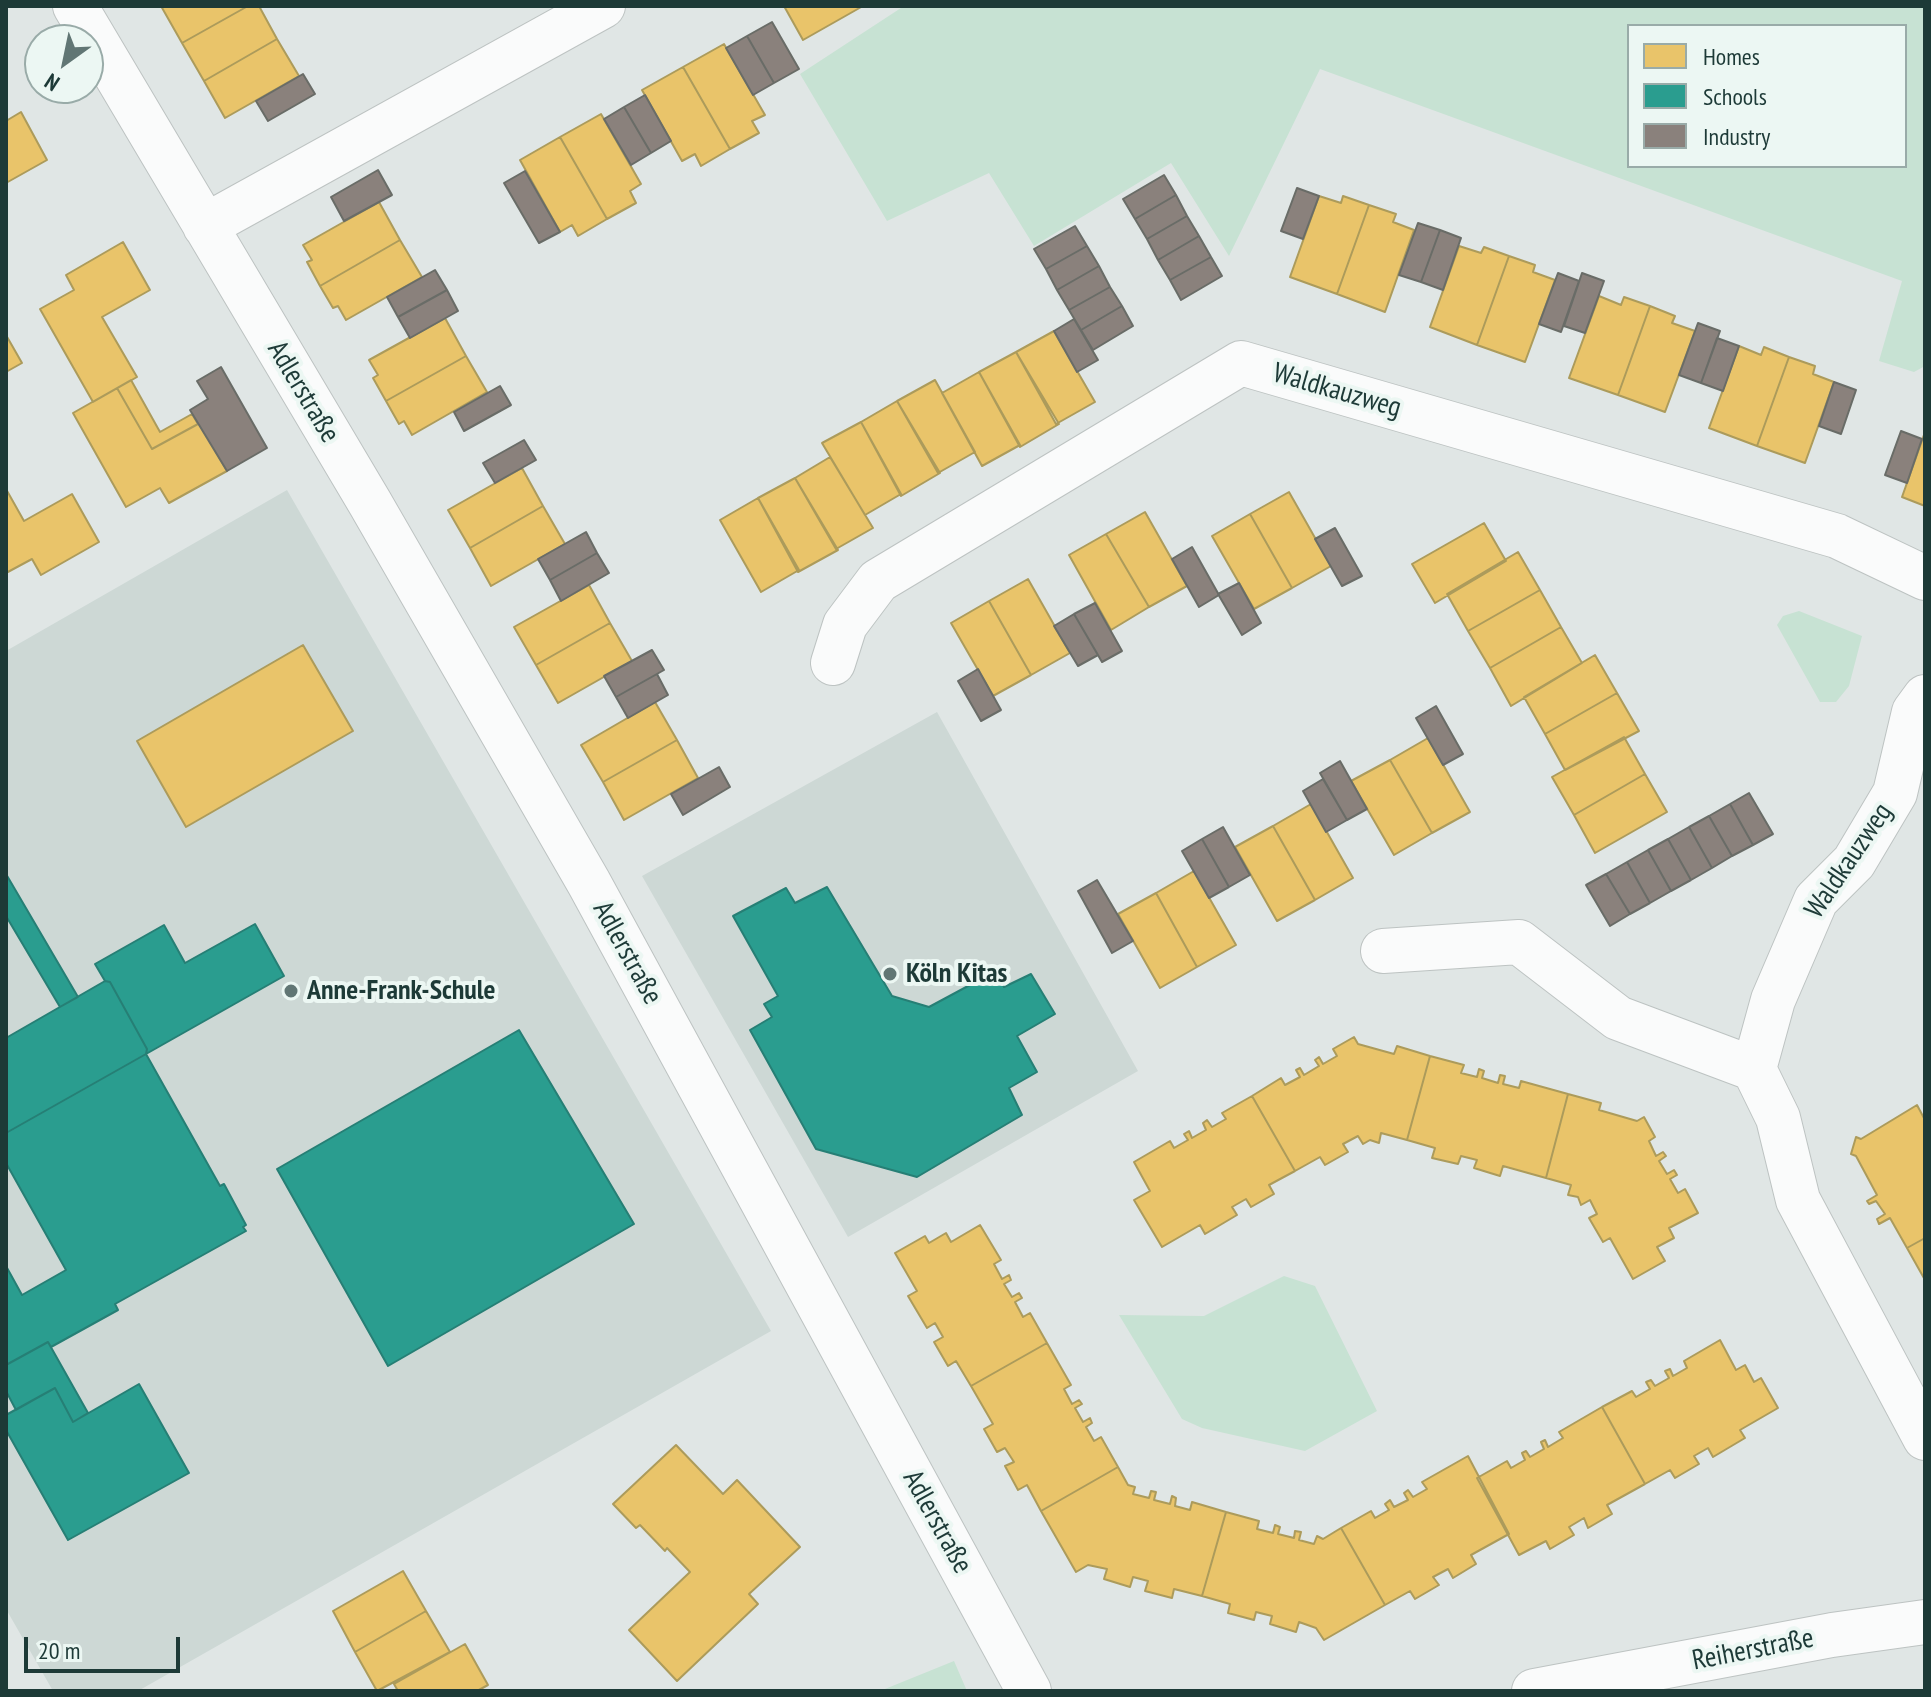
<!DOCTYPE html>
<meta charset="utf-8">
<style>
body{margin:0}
#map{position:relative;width:1931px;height:1697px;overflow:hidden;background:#e0e6e5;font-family:"PT Sans Narrow",sans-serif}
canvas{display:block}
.frame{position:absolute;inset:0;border:8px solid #1d3a37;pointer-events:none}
.legend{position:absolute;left:1627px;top:24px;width:280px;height:144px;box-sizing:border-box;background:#ecf7f3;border:2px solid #99aba8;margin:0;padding:10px 14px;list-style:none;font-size:24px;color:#1d3a37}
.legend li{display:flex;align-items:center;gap:16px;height:40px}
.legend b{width:40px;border:2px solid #99aba8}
.north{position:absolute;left:24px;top:24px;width:80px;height:80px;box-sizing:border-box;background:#ecf7f3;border:2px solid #99aba8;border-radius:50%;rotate:213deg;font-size:22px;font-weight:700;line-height:32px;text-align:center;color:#1d3a37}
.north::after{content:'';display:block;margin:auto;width:28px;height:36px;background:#617674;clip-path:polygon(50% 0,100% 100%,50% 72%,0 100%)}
.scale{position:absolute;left:24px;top:1637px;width:156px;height:36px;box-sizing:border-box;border:4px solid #1d3a37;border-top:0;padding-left:10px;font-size:24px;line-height:28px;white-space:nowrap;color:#1d3a37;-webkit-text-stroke:6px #ecf7f3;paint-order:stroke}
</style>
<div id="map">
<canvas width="1931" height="1697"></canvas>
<div class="frame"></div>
<ul class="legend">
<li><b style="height:22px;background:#e9c46a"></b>Homes</li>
<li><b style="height:22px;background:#2a9d8f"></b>Schools</li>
<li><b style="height:22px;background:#8a817c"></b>Industry</li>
</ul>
<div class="north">N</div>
<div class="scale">20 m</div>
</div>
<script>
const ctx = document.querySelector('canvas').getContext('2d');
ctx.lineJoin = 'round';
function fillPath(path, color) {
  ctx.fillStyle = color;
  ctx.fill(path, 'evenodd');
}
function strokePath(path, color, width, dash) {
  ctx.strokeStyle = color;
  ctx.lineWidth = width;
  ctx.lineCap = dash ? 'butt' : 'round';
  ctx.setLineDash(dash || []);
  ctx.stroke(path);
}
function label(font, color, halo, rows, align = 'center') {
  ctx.font = font + ' "PT Sans Narrow",sans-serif';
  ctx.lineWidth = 8;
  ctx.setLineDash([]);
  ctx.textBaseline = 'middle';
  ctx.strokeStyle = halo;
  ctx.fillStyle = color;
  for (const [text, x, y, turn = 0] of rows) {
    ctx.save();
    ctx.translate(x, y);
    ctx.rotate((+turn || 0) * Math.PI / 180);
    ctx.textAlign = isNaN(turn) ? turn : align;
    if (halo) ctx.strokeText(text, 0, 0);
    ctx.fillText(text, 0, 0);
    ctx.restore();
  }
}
const built = new Path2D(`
 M287 490 771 1331 138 1691H53L6 1609V651Z
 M937 712 1138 1071 848 1237 642 876Z`);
const green = new Path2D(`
 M904 6H1925V366L1914 372 1879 361 1902 281 1320 69 1229 256 1171 163 1034 246 989 173 887 221 800 74ZM1629 26H1905V166H1629Z
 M1799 611 1862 636 1849 686 1836 702H1820L1777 625 1783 616Z
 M1284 1276 1315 1286 1377 1411 1305 1451 1202 1428 1182 1419 1119 1315 1204 1316Z
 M954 1661 967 1691H880Z`);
const homes = new Path2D(`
 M161 6H248L182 43Z
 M248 6H259L277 39 204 81 182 43Z
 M784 6H863L803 40Z
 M277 39 299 76 225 118 204 81Z
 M724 44 765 115 752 121 759 133 730 149 683 67Z
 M683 67 730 149 701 166 695 154 682 161 642 90Z
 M21 112 47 160 6 183V121Z
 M601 114 641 184 630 191 636 203 607 219 560 137Z
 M560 137 607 219 578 236 572 225 560 232 520 160Z
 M1319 196 1341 203 1343 196 1369 205 1337 294 1290 277Z
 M379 202 400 240 320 286 307 262 312 260 303 245Z
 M1369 205 1396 214 1393 222 1414 230 1385 312 1337 294Z
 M400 240 422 277 346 320 338 306 333 308 320 286Z
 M123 242 150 290 102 317 137 377 93 402 40 309 74 290 66 275Z
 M1459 246 1481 253 1484 247 1509 256 1477 345 1430 327Z
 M1509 256 1535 265 1533 272 1555 280 1525 362 1477 345Z
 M1599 296 1621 305 1624 297 1650 306 1618 395 1569 378Z
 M1650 306 1675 316 1672 323 1695 331 1665 412 1618 395Z
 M445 318 466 356 386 401 373 378 378 375 369 360Z
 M1054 331 1095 402 1056 424 1016 352Z
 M6 335 22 363 6 372Z
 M1739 346 1761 355 1764 347 1789 357 1757 446 1709 428Z
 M1016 352 1059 424 1020 447 979 372Z
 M466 356 487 392 412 435 404 421 399 424 386 401Z
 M1789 357 1815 366 1813 374 1834 382 1805 463 1757 446Z
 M979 372 1020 445 982 466 942 393Z
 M131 380 160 432 192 414 198 424 152 449 117 388Z
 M935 380 975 452 938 473 897 401Z
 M117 388 152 449 198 424V420L227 471 169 503 160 488 126 507 73 413Z
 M897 401 940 473 901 496 861 422Z
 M861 422 901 494 865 515 822 443Z
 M1925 432V506L1902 497Z
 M830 457 873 528 836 549 795 478Z
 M522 468 543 506 470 548 448 510Z
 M795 478 838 550 798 572 758 498Z
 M6 489 24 521 72 494 99 542 41 575 32 559 6 573Z
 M1289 492 1331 566 1292 588 1250 514Z
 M758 498 799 570 761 592 720 520Z
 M543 506 565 544 491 586 470 548Z
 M1145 512 1187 586 1149 607 1106 534Z
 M1250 514 1292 588 1254 609 1212 536Z
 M1484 523 1506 561 1435 603 1412 564Z
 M1106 534 1149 607 1111 630 1069 555Z
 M1518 552 1540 590 1468 631 1447 594Z
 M1028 579 1070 653 1031 675 989 601Z
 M589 585 610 623 536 665 514 627Z
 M1540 590 1561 627 1490 668 1468 631Z
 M989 601 1031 675 993 696 951 623Z
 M610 623 632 661 558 703 536 665Z
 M1561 627 1582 663 1511 706 1490 668Z
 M303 645 353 731 186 827 137 741Z
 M1595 655 1617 693 1545 734 1524 697Z
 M1617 693 1639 731 1565 770 1545 734Z
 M655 702 677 740 603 782 581 745Z
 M1624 737 1645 774 1574 815 1552 777Z
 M1428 738 1470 812 1432 833 1390 760Z
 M677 740 698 778 624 820 603 782Z
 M1390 760 1432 833 1394 855 1351 781Z
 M1645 774 1667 812 1595 853 1574 815Z
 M1311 804 1353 878 1315 900 1273 826Z
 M1273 826 1315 900 1277 921 1235 847Z
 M1194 871 1236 945 1197 967 1156 893Z
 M1156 893 1197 967 1160 988 1118 914Z
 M1354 1037 1358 1044 1394 1054 1397 1046 1430 1056 1407 1140 1381 1133 1379 1143 1370 1140 1363 1144 1358 1136 1343 1144 1348 1152 1325 1165 1320 1157 1295 1171 1252 1096 1281 1078 1285 1085 1300 1077 1296 1070 1300 1068 1304 1075 1319 1066 1315 1060 1319 1057 1323 1064 1337 1056 1333 1049Z
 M1430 1056 1464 1065 1461 1073 1477 1077 1479 1069 1484 1071 1482 1078 1498 1083 1500 1075 1505 1076 1503 1084 1519 1088 1521 1081 1568 1094 1546 1178 1503 1166 1500 1176 1474 1168 1477 1160 1461 1156 1458 1164 1432 1158 1435 1148 1407 1140Z
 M1568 1094 1601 1103 1599 1110 1637 1121 1644 1117 1655 1137 1649 1141 1656 1156 1663 1152 1666 1156 1659 1161 1667 1174 1674 1170 1677 1175 1670 1179 1678 1193 1685 1189 1698 1213 1669 1228 1674 1238 1657 1247 1665 1261 1633 1279 1610 1238 1603 1242 1589 1218 1597 1214 1590 1200 1581 1205 1578 1197 1568 1195 1571 1185 1546 1178Z
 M1252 1096 1295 1171 1269 1185 1274 1194 1251 1207 1246 1199 1232 1207 1237 1215 1205 1234 1200 1225 1162 1247 1134 1200 1150 1191 1134 1162 1170 1141 1174 1148 1188 1140 1184 1134 1189 1131 1192 1138 1206 1130 1203 1123 1207 1120 1212 1127 1226 1119 1222 1113Z
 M1917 1105 1925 1120V1238L1907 1248 1890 1218 1879 1224 1877 1219 1885 1214 1876 1201 1869 1204 1867 1201 1877 1195 1856 1156 1851 1154 1856 1137 1861 1139Z
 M980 1225 1001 1260 994 1264 1002 1279 1009 1275 1011 1280 1004 1284 1012 1297 1019 1293 1022 1298 1015 1302 1023 1317 1030 1313 1047 1343 971 1386 956 1361 948 1366 934 1342 943 1337 935 1323 927 1328 908 1296 917 1291 895 1253 925 1236 929 1243 946 1233 951 1242Z
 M1925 1238V1280L1907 1248Z
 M1720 1340 1736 1370 1745 1365 1754 1382 1761 1378 1778 1408 1740 1430 1745 1438 1713 1457 1708 1448 1694 1456 1699 1464 1675 1478 1670 1470 1645 1484 1602 1407 1632 1391 1636 1397 1650 1389 1646 1382 1651 1380 1655 1386 1669 1378 1665 1371 1670 1369 1673 1376 1687 1368 1684 1361Z
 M1047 1343 1071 1385 1064 1389 1072 1404 1079 1400 1082 1404 1075 1408 1083 1422 1090 1418 1092 1423 1086 1427 1094 1441 1101 1437 1118 1467 1041 1511 1027 1485 1018 1490 1005 1466 1014 1462 1005 1448 997 1452 984 1429 993 1424 971 1386Z
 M1602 1407 1645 1484 1607 1505 1612 1514 1588 1528 1584 1518 1569 1527 1574 1535 1550 1549 1546 1541 1519 1555 1477 1478 1507 1461 1511 1468 1525 1460 1522 1453 1526 1451 1530 1457 1544 1449 1541 1442 1545 1440 1548 1447 1563 1438 1559 1432Z
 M676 1445 723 1494 737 1480 800 1547 749 1594 758 1604 677 1681 629 1630 690 1572 667 1548 665 1551 640 1525 636 1528 613 1504Z
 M1468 1456 1509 1534 1471 1555 1476 1564 1453 1578 1448 1569 1433 1577 1439 1585 1415 1599 1410 1591 1385 1605 1341 1528 1371 1511 1375 1518 1389 1510 1385 1504 1390 1500 1394 1507 1408 1500 1404 1493 1408 1490 1413 1497 1427 1489 1422 1482Z
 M1118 1467 1128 1485 1135 1487 1133 1494 1149 1498 1151 1491 1156 1492 1154 1500 1170 1504 1172 1496 1176 1498 1175 1506 1190 1510 1192 1502 1226 1512 1202 1596 1174 1589 1172 1598 1145 1591 1148 1581 1133 1577 1130 1587 1104 1579 1107 1569 1088 1565 1076 1572 1041 1511Z
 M1226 1512 1259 1521 1257 1529 1273 1533 1275 1525 1280 1527 1278 1534 1294 1538 1295 1531 1301 1532 1299 1540 1314 1544 1317 1536 1323 1539 1341 1528 1385 1605 1324 1640 1316 1628 1299 1622 1296 1632 1270 1624 1272 1616 1256 1612 1254 1620 1228 1613 1230 1604 1202 1596Z
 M403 1571 426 1611 355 1652 333 1611Z
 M426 1611 450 1652 377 1691 355 1652Z
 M465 1644 488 1685 477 1691H398L394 1684Z`);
const schools = new Path2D(`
 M6 874 78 997 60 1007 6 916Z
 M827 887 892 996 929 1007 996 971 1004 987 1031 974 1055 1014 1017 1036 1037 1072 1009 1088 1022 1115 917 1177 816 1149 750 1030 772 1017 764 1004 778 996 733 916 786 888 795 903Z
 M255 924 284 976 146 1054 147 1049 110 982 105 981 95 964 164 925 185 963Z
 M105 981 110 982 147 1049 146 1054 6 1133V1038Z
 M519 1030 634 1224 388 1366 277 1169Z
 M146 1054 220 1186 224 1184 246 1225 243 1227 246 1231 115 1304 118 1310 51 1347 48 1342 6 1365V1266L22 1295 66 1270 6 1163V1133Z
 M48 1342 88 1413 73 1422 55 1388 16 1410 6 1391V1365Z
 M139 1384 189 1473 68 1540 6 1430V1415L55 1388 73 1422Z`);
const industry = new Path2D(`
 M772 22 799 69 774 83 747 36Z
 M747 36 774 83 753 95 726 48Z
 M303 74 315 94 268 121 256 101Z
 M645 95 671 141 651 153 624 107Z
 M624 107 651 153 631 165 604 119Z
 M378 170 392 195 344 221 331 197Z
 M525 171 560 232 539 243 504 183Z
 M1164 175 1176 195 1135 219 1123 199Z
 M1297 188 1319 196 1303 239 1281 231Z
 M1176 195 1187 216 1147 239 1135 219Z
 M1187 216 1199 236 1158 260 1147 239Z
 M1418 223 1440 230 1421 282 1399 275Z
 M1075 226 1087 246 1046 269 1034 249Z
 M1440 230 1461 238 1443 290 1421 282Z
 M1199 236 1211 257 1170 280 1158 260Z
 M1087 246 1099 266 1057 290 1046 269Z
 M1211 257 1222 276 1181 300 1170 280Z
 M1099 266 1110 287 1069 310 1057 290Z
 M435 270 447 290 398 317 387 297Z
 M1558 273 1579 281 1561 332 1539 324Z
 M1582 273 1604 281 1585 333 1564 326Z
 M1110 287 1122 306 1081 330 1069 310Z
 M447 290 458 311 410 338 398 317Z
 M1122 306 1133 326 1093 350 1081 330Z
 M1074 319 1098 360 1077 372 1054 331Z
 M1698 323 1720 331 1701 383 1679 375Z
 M1717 338 1739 346 1723 391 1701 383Z
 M221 367 267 448 227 471 190 410 208 399 197 381Z
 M1834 382 1856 390 1841 434 1819 426Z
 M500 386 511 405 464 431 454 412Z
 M1901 431 1922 439 1907 483 1885 475Z
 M524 440 536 460 495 483 483 463Z
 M1335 528 1362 576 1342 586 1315 539Z
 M586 532 597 553 550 580 538 559Z
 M1192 547 1219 595 1199 607 1172 559Z
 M597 553 609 573 561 601 550 580Z
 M1239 583 1261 623 1242 635 1218 594Z
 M1095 603 1122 651 1102 662 1074 614Z
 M1074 614 1098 655 1078 666 1054 626Z
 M652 650 664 670 616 697 604 676Z
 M978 669 1001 710 981 721 958 681Z
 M657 674 668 695 628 718 616 697Z
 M1436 706 1463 754 1443 765 1416 718Z
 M1340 761 1367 809 1347 820 1320 773Z
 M719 767 730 787 683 815 671 794Z
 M1323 779 1347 820 1326 832 1303 791Z
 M1749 793 1773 834 1753 845 1730 804Z
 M1730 804 1753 845 1732 856 1709 816Z
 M1709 816 1732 856 1712 868 1689 827Z
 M1223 827 1250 875 1229 887 1202 839Z
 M1689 827 1712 868 1691 880 1668 839Z
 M1202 839 1229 887 1209 898 1182 851Z
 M1668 839 1691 880 1671 891 1648 850Z
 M1648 850 1671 891 1650 903 1627 862Z
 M1627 862 1650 903 1630 914 1606 874Z
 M1606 874 1630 914 1610 926 1586 885Z
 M1097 880 1133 941 1112 953 1078 891Z`);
const minor = new Path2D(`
 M75 6 370 503 589 883 1029 1691
 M205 226 603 6
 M833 663 845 625 878 581 1241 363 1837 536 1925 578
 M1925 697 1914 712 1895 793 1854 862 1816 900 1773 1000 1754 1069 1778 1118 1798 1200 1925 1438
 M1383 951 1519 942 1618 1018 1754 1069
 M1534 1691 1832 1635 1925 1622`);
const markers = [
 [890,974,8,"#617674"],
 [291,991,8,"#617674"]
];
const streetNames = [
 ["Waldkauzweg",1337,391,16],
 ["Adlerstraße",303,392,59],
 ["Waldkauzweg",1849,861,-56],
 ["Adlerstraße",627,953,61],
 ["Adlerstraße",937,1522,61],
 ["Reiherstraße",1753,1650,-11]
];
const poiNames = [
 ["Köln Kitas",906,974],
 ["Anne-Frank-Schule",307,991]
];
fillPath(built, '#cdd8d5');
fillPath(green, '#c7e2d3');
fillPath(homes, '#e9c46a');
strokePath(homes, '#ac9b5b', 2);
fillPath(schools, '#2a9d8f');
strokePath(schools, '#267f75', 2);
fillPath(industry, '#8a817c');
strokePath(industry, '#696c67', 2);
strokePath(minor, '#bdc3c2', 46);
strokePath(minor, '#fafbfb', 44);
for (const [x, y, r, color] of markers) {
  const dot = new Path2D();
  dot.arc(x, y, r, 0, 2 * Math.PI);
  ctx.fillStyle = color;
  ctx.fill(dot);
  strokePath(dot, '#ecf7f3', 3);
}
label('28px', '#1d3a37', '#ecf7f3', streetNames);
label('bold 28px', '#1d3a37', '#ecf7f3', poiNames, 'left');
</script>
